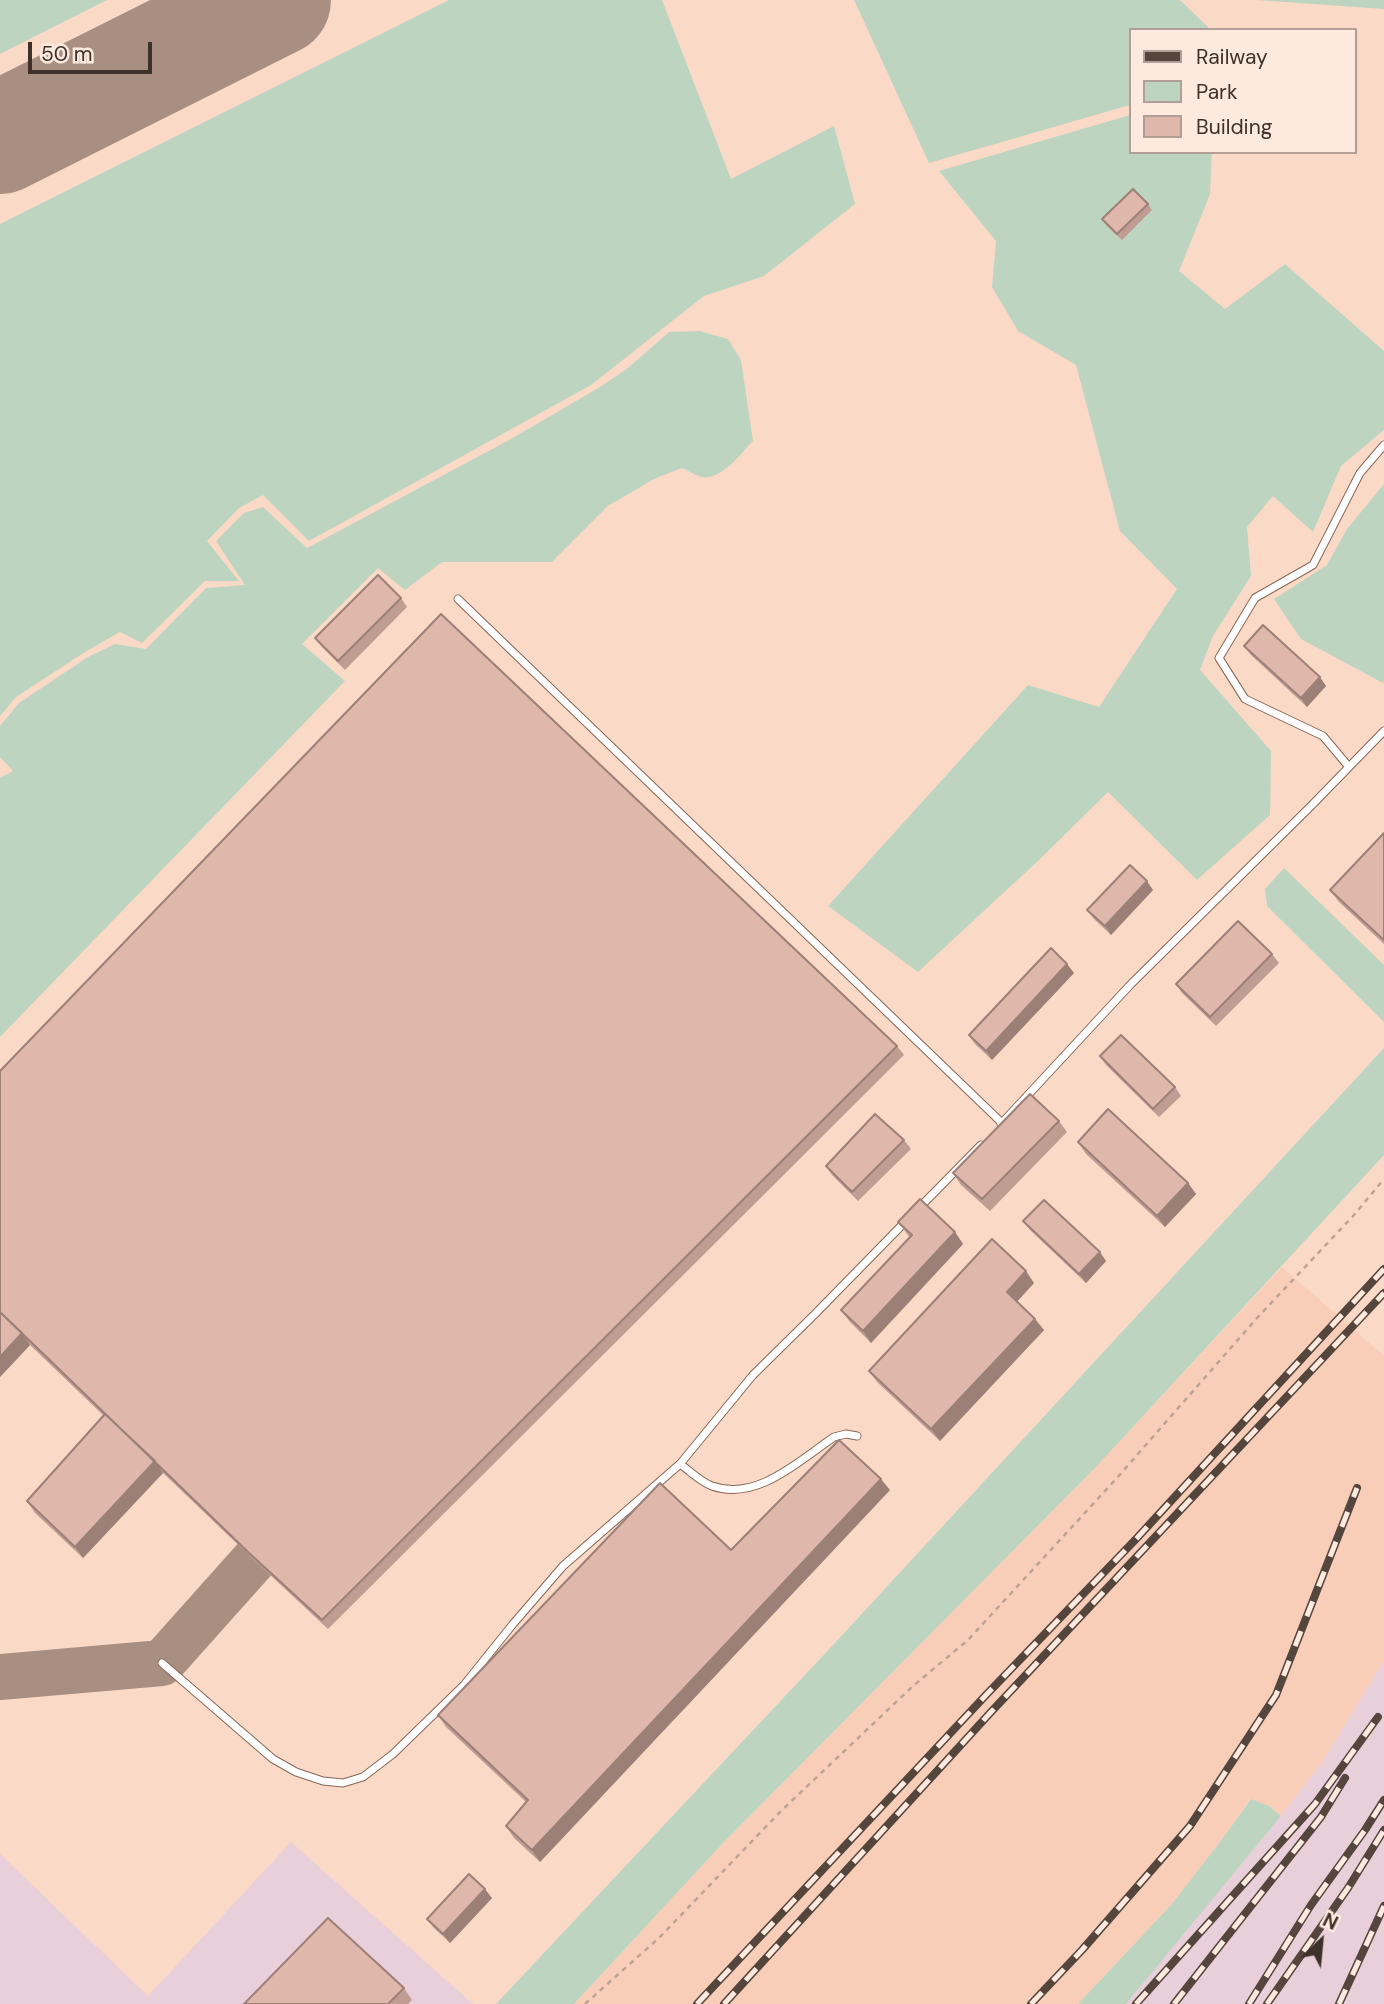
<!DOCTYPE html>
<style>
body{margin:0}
#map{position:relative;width:1384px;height:2004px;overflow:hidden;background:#fbd9c7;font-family:"DM Sans",sans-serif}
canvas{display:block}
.legend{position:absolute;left:1129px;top:28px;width:228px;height:126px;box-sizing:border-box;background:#fee9df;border:2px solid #b19f97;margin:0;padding:9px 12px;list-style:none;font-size:21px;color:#3e312a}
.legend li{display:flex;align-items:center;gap:14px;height:35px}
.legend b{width:35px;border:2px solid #b19f97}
.north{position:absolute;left:1286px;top:1906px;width:70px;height:70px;-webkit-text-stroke:5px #fee9df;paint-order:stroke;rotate:26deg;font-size:19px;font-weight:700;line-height:28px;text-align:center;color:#3e312a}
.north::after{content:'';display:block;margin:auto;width:24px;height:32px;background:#3e312a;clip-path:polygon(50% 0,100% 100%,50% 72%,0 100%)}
.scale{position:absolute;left:28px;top:42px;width:124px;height:32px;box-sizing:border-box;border:4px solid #3e312a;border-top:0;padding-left:9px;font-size:21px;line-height:24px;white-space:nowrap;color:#3e312a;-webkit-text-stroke:5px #fee9df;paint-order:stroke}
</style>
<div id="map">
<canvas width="1384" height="2004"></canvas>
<ul class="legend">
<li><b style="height:9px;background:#54453d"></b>Railway</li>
<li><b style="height:19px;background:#bdd5c0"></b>Park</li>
<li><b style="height:19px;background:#dfb7ab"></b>Building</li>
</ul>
<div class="north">N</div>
<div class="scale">50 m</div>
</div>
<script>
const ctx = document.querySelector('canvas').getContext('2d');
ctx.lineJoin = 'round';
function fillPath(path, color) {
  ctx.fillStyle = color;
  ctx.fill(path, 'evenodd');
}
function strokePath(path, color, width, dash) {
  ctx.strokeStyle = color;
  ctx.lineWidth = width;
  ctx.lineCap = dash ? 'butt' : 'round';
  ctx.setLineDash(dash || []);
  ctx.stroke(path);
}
const industrial = new Path2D(`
 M1384 1660V2004H1126L1194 1920 1259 1843 1322 1762Z
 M291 1842 473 2004H0V1854L148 1996Z`);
const built = new Path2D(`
 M1282 1267 1384 1356V1660L1322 1762 1281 1816 1269 1806 1250 1799 1220 1842 1171 1905 1078 2004H574L723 1843 1096 1467Z`);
const green = new Path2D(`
 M0 0H107L0 54Z
 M449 0H662L731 179 834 126 855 204 764 276 704 296 591 385 309 541 263 495 239 508 207 541 239 581H205L142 643 120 632 85 652 16 697 0 716V224Z
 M854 0H1180L1211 30H1130V105L929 163Z
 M1257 0H1384V9Z
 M1130 115V152H1212L1210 194 1179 271 1225 309 1285 264 1384 351V430L1341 466 1313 532 1273 496 1247 527 1251 576 1213 636 1200 670 1271 751 1270 815 1197 880 1108 792 1039 860 918 972 828 906 1028 685 1099 707 1177 589 1120 531 1076 365 1018 331 992 287 996 241 939 171Z
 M700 331 728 339 741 360 753 441C741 453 722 480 703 477 696 476 689 471 682 468L654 479 608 506 552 562H442L405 590 378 568 302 644 345 681 0 1037V778L13 771 0 757V726L19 703 88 657 115 644 146 649 206 588 245 585 216 541 244 513 263 507 307 548 511 439 600 387 628 368 669 332Z
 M1384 484V681L1383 683 1301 639 1274 599 1327 565 1347 529Z
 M1284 868 1384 965V1022L1267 906 1265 889Z
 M1384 1048V1155L1096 1467 723 1843 574 2004H496L833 1645Z
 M1251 1799 1269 1806 1281 1816 1126 2004H1078L1171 1905 1220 1842Z`);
const taxiway = new Path2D(`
 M0 1677 162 1663 254 1560`);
const runway = new Path2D(`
 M0 138 275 0`);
const path = new Path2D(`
 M585 2004 660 1937 781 1811 913 1686 968 1640 1116 1479 1257 1318 1354 1215 1384 1179`);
const lane = new Path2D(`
 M458 599 1002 1123
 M1349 767 1323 736 1245 699 1219 658 1255 598 1313 565 1360 473 1384 445
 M1001 1124 1131 984 1312 805 1384 731
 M918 1209 981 1145
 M680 1464C690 1471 701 1482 712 1486 757 1502 800 1460 834 1437L846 1434 857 1436
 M162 1663 273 1759 296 1772 323 1781 343 1783 363 1777 393 1754 464 1685 513 1624 563 1566 680 1464 753 1375 815 1314 907 1220`);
const rail = new Path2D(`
 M697 2004 986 1695 1137 1538 1384 1269
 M724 2004 991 1712 1384 1293
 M1031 2004 1082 1950 1190 1826 1276 1695 1357 1488
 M1136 2004 1315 1804 1378 1717
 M1174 2004 1321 1817 1345 1778
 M1249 2004 1311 1905 1365 1830 1384 1800
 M1267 2004 1348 1888 1384 1830
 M1339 2004 1384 1906`);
const wall = new Path2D(`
 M1148 204 1152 210 1122 240 1106 225 1102 219Z
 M401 598 407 607 345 670 322 647 315 638Z
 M1244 646 1326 686 1307 707 1251 655Z
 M1384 833V944L1339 902 1330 890Z
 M1153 890 1111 935 1094 919 1087 910Z
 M1272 954 1279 963 1216 1026 1182 993 1176 984Z
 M1067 964 1074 973 992 1060 975 1044 969 1035Z
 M897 1046 904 1055 328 1629 254 1560 163 1473 83 1558 35 1513 27 1501 104 1416 30 1345 0 1377V1071Z
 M1100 1056 1175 1087 1181 1096 1159 1117 1106 1065Z
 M1059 1121 1067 1132 990 1211 961 1185 953 1173Z
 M904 1140 911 1149 858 1201 832 1175 826 1166Z
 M1078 1142 1188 1183 1196 1194 1165 1227 1086 1154Z
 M1023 1221 1106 1261 1086 1283 1030 1230Z
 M898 1222 955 1232 963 1244 871 1343 850 1322 841 1310 910 1238Z
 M1034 1283 1017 1301 1035 1319 1044 1330 940 1441 877 1382 869 1371Z
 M890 1490 540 1862 514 1838 506 1826 526 1802 446 1727 438 1715 731 1550Z
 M492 1898 450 1943 434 1928 427 1919Z
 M404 1988 412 2000 408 2004H244Z`);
const shadedWall = new Path2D(`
 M1320 677 1326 686 1307 707 1301 698Z
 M1147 881 1153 890 1111 935 1105 926Z
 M1067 964 1074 973 992 1060 986 1051Z
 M1188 1183 1196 1194 1165 1227 1157 1216Z
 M955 1232 963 1244 871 1343 863 1331Z
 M1100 1252 1106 1261 1086 1283 1079 1274Z
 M1026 1271 1034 1283 1015 1304 1007 1292Z
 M1035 1319 1044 1330 940 1441 931 1429Z
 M22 1333 30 1345 0 1377V1357Z
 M155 1461 163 1473 83 1558 75 1547Z
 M881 1479 890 1490 540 1862 532 1850Z
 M485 1889 492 1898 450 1943 443 1934Z`);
const building = new Path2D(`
 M1133 189 1148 204 1117 234 1102 219Z
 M378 575 401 598 338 661 315 638Z
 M441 614 897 1046 322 1620 248 1552 0 1312V1071Z
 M1263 625 1320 677 1301 698 1244 646Z
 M1384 833V940L1330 890Z
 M1130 865 1147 881 1105 926 1087 910Z
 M1238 921 1272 954 1210 1017 1176 984Z
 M1051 948 1067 964 986 1051 969 1035Z
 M1121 1035 1175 1087 1153 1109 1100 1056Z
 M1030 1094 1059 1121 982 1199 953 1173Z
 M1108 1109 1188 1183 1157 1216 1078 1142Z
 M875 1114 904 1140 852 1192 826 1166Z
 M920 1199 955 1232 863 1331 841 1310 912 1235 898 1222Z
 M1044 1200 1100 1252 1079 1274 1023 1221Z
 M992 1239 1026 1271 1007 1292 1035 1319 931 1429 869 1371Z
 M0 1312 22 1333 0 1357Z
 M105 1414 155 1461 75 1547 27 1501Z
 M839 1440 881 1479 532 1850 506 1826 528 1800 438 1715 660 1483 731 1550Z
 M469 1874 485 1889 443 1934 427 1919Z
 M328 1918 404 1988 388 2004H244Z`);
fillPath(industrial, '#e8cfd9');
fillPath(built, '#f8ceb9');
fillPath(green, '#bdd5c0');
strokePath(taxiway, '#a88f82', 46);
strokePath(runway, '#a88f82', 112);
strokePath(lane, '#856758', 9);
strokePath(path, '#bea394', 2.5, [5, 5]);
strokePath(lane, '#fff', 7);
strokePath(rail, '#54453d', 8);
strokePath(rail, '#fee9df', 5, [16]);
fillPath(wall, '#c09d93');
fillPath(shadedWall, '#9c8078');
fillPath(building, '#dfb7ab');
strokePath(building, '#9c8078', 2);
</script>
